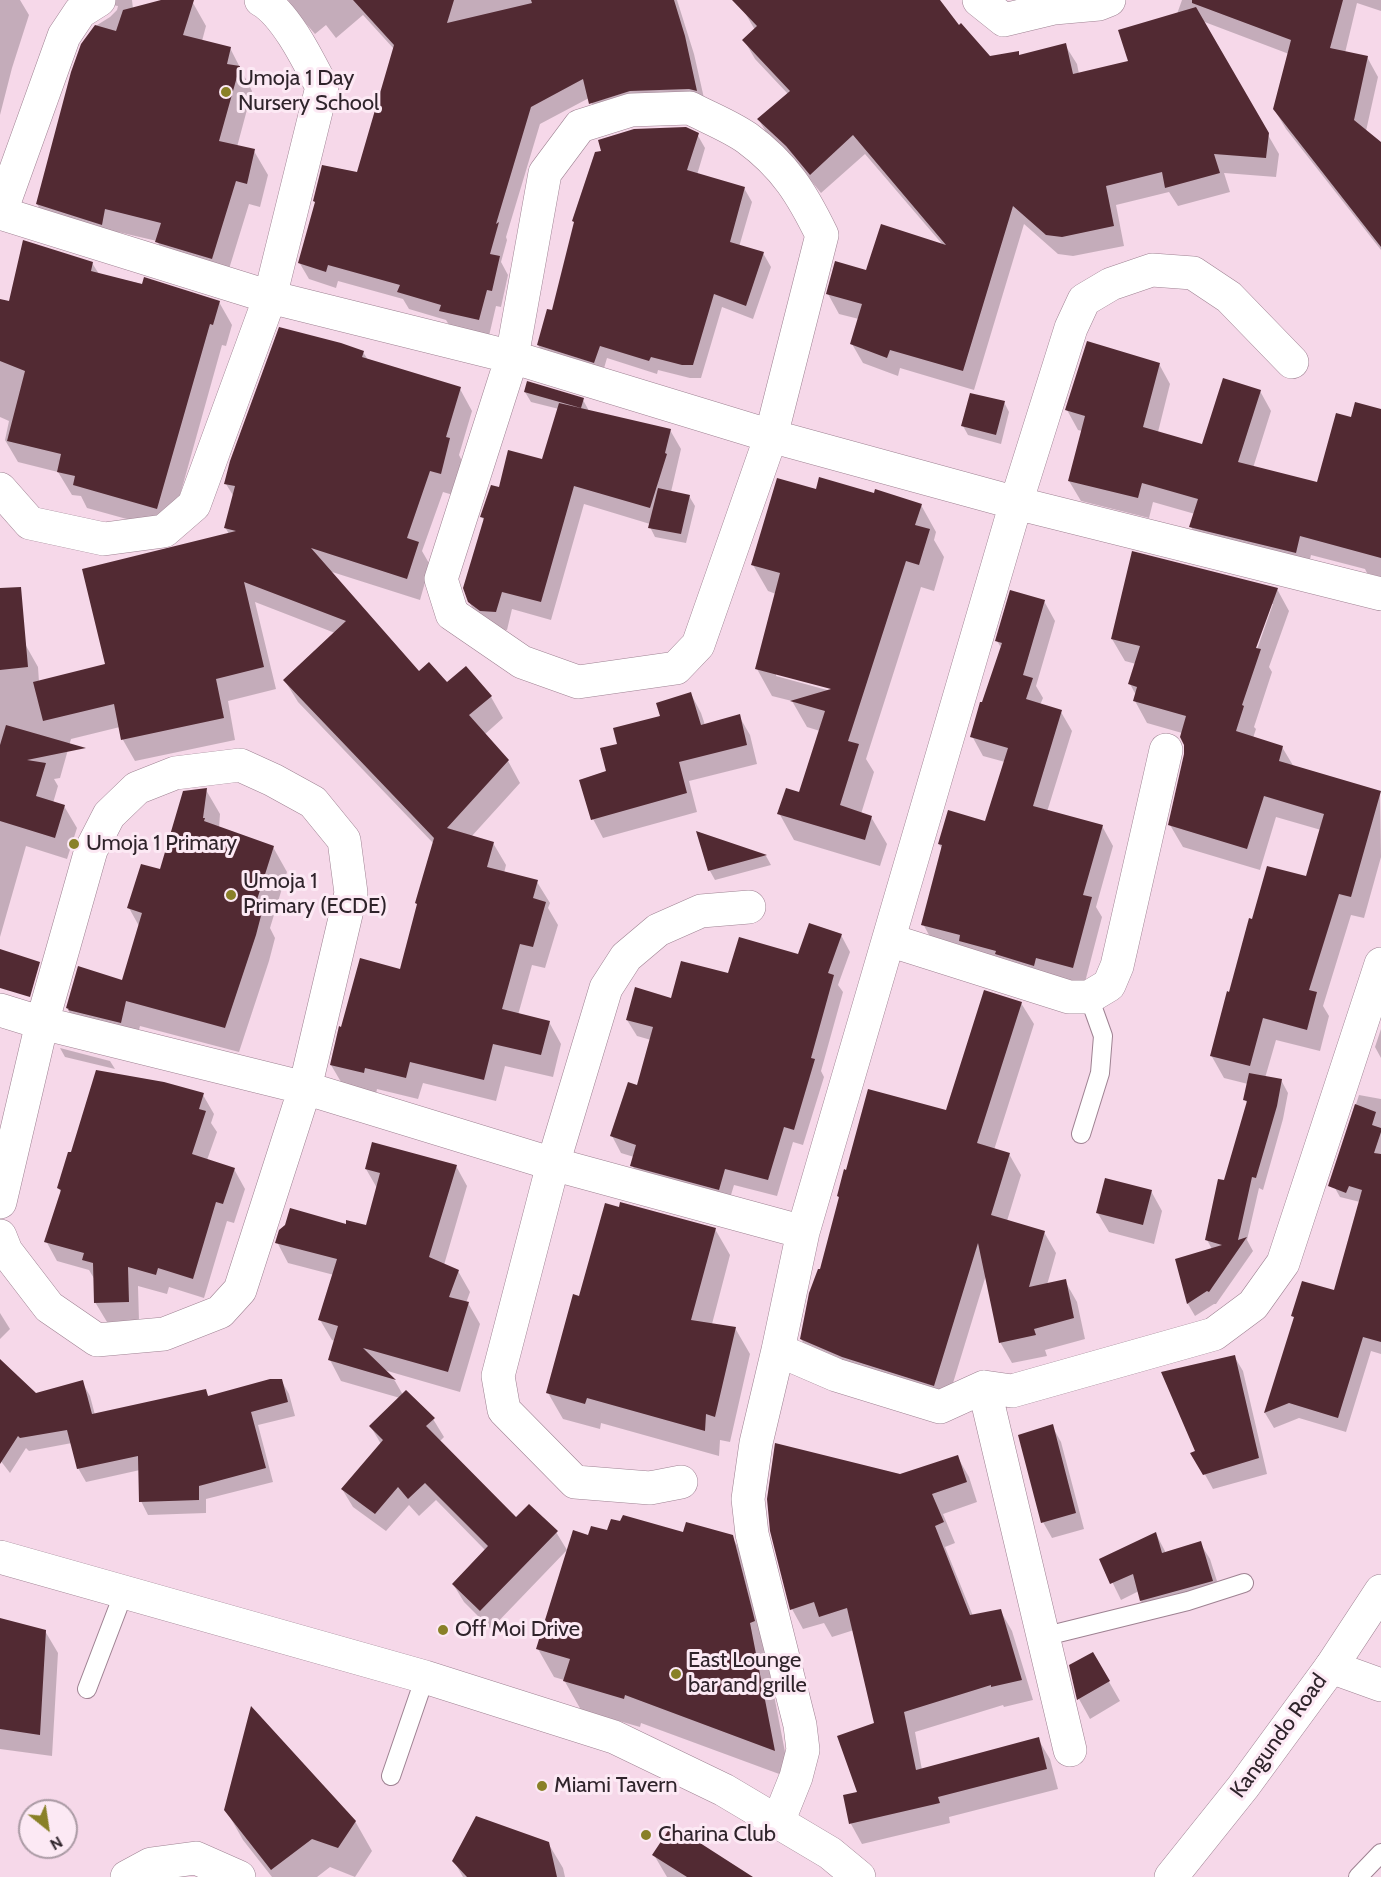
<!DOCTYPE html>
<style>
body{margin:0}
#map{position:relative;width:1381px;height:1877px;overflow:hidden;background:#f6d8e9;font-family:Cabin,sans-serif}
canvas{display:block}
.north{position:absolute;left:18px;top:1799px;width:60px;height:60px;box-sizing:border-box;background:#fce9f4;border:2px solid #aa9aa4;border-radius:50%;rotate:150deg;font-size:16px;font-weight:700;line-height:24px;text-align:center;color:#2f242b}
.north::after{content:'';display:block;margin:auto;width:21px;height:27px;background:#898027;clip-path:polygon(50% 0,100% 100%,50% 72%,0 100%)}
</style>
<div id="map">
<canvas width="1381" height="1877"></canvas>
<div class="north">N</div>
</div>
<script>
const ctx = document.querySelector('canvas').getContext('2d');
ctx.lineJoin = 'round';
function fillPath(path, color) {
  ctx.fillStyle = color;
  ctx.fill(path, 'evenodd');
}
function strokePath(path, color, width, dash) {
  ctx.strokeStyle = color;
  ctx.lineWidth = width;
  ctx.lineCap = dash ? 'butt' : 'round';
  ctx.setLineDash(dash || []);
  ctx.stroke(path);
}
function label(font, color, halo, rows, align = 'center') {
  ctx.font = font + ' Cabin,sans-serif';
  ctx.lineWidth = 6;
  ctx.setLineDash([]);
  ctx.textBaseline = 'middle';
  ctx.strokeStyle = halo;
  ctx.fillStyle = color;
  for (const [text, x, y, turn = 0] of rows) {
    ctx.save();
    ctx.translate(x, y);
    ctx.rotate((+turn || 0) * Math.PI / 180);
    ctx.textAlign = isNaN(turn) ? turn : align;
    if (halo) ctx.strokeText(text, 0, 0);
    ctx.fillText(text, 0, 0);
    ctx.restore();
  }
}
const shadow = new Path2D(`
 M0 0H20L29 15 12 68 0 115Z
 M108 0H132L133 9 167 0 193 3 206 26 202 41 230 48 252 91 237 147 254 151 268 175 260 207 249 204 225 282 171 265 157 241 118 232 115 248 51 228 37 204 94 27 110 17 117 10 118 6 111 5Z
 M288 0H677L694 54 706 107 600 120 589 98 540 124 506 237 507 240 501 262 508 275 501 307 496 306 489 336 451 328 446 320 409 309 403 299 338 281 336 288 309 279 299 262 358 174 394 49 363 15 336 38 326 25 315 34 294 10Z
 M756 0H938L965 36 990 57 1018 53 1020 56 1065 45 1077 64 1079 74 1129 62 1177 14 1182 0H1381V11L1357 3 1345 53 1367 57 1378 77 1366 131 1381 144V250L1286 129 1274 109 1289 54 1202 21 1279 154 1276 177 1224 173 1230 192 1178 206 1169 192 1116 205 1124 246 1073 256 1058 254 1024 224 974 390 900 368 898 376 863 363 852 344 859 319 839 314 828 294 867 271 943 245 865 154 821 193 799 166 770 139 759 120 788 94 755 59 744 40 755 30 744 11Z
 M697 134 705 148 697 175 744 188 752 202 739 247 763 253 771 267 753 319 722 307 701 378H690L658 370 657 374 607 358 602 375 546 358 538 345 553 312Z
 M92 263 99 274 219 302 232 325 226 346 222 345 170 531 87 508 81 496 72 495 58 472 18 462 5 440 9 421 0 417V333Z
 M363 352 368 360 460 389 472 411 459 455 462 461 453 495 443 492 422 551 430 565 420 600 329 571 419 673 447 684 491 697 503 718 484 735 508 761 520 783 471 837 493 843 506 865 504 873 537 882 550 903 548 908 558 925 545 968 532 965 518 1015 549 1022 561 1044 553 1077 505 1066 496 1101 423 1083 418 1099 377 1089 376 1094 344 1087 331 1065 342 1028 401 971 434 844 298 702 285 681 335 633 255 602 276 689 228 701 235 740 135 761 123 740 120 727 71 739 60 778 54 779 58 786 53 803 64 806 77 828 67 859 26 846 0 937V617L25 644 38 667 39 682 107 665 229 534 225 527 234 497 226 484Z
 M1159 364 1170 384 1158 432 1203 445 1260 391 1271 411 1253 468 1318 484 1352 418 1381 410V577L1367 573 1365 569 1311 555 1307 573 1203 547 1191 527 1195 514 1153 502 1149 518 1081 501 1069 481 1082 431 1078 430 1067 410Z
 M525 392 583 400 588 409V411L670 430 681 449 671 492 689 496 695 506 686 543 655 537 650 527V524L584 504 551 620 512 609 507 630 492 629 480 621 469 602 484 521 482 517 500 489 543 461 559 409 531 402Z
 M1004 402 1009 412 1001 444 968 435 963 426Z
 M817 491 875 495 921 505 936 532 934 540 944 557 934 591 921 587 866 759 874 772 861 814 871 817 887 844 880 866 794 840 779 813 800 794 820 731 807 727 792 701 772 696 757 669 776 594 768 591 753 565ZM776 673 839 690 838 693 776 676Z
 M1277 589 1289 611 1269 667 1272 672 1254 727 1256 729 1253 738 1282 747 1294 767 1380 792 1381 857 1364 918 1351 915 1323 1006 1329 1016 1320 1051 1276 1040 1265 1078 1281 1080 1288 1093 1283 1119 1263 1190 1259 1188 1247 1240 1253 1251 1216 1304H1214L1195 1316 1188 1304 1177 1260 1212 1249 1207 1240 1248 1104 1245 1100 1248 1084 1224 1078 1211 1055 1253 921 1307 878 1321 830 1276 817 1260 870 1183 847 1170 825 1186 754 1182 733 1147 723 1135 701 1136 695 1130 684 1136 664 1125 661 1112 639ZM1270 604H1273L1255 655 1252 654Z
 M1044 601 1055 621 1036 686 1043 698 1040 705 1061 712 1072 731 1047 812 1102 826 1113 846 1096 907 1102 917 1084 986 934 944 923 924 942 849 939 844 986 823 1005 762 983 756 972 736 1002 649 997 641Z
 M691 694 701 713 705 725 739 716 750 735 757 764 689 781 697 812 603 838 593 819 608 772 619 745Z
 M206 790 220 814 219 828 273 847 287 872 270 928 275 938 269 961 239 1052 140 1026 134 1047 82 1033 67 1008 123 982 139 926 129 908 161 871Z
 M699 833 766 856 771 865 715 880 710 871Z
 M841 935 850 952 838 985 843 992 821 1071 824 1077 803 1145 793 1142 777 1196 734 1185 728 1205 641 1182 632 1165 634 1157 621 1153 612 1136 638 1087 651 1040 637 1036 627 1020 729 975 798 956Z
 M1021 1003 1034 1024 994 1150 1009 1154 1021 1175 1007 1221 1044 1232 1056 1253 1047 1285 1065 1281 1077 1302 1085 1339 1045 1350 1047 1356 1012 1363 1000 1342 986 1275 946 1406 813 1360 801 1339 840 1200 838 1196 947 1112Z
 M1381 1029V1058L1375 1047Z
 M60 1048 110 1061 115 1069 65 1057Z
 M203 1095 214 1114 211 1123 217 1132 207 1160 234 1169 245 1189 234 1223 227 1221 204 1298 169 1287 167 1294 138 1286 139 1321 107 1322 95 1302V1280L89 1270 57 1261 46 1241 61 1193 59 1188Z
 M1359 1095 1381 1099V1354L1371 1351 1346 1432 1299 1418 1274 1428 1265 1413 1295 1319 1293 1316 1335 1292 1360 1202 1340 1197 1331 1181Z
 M456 1166 467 1186 444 1265 458 1271 470 1292 466 1303H468L480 1324 460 1392 384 1370 395 1381 403 1395 433 1419 444 1437 439 1442 516 1519 556 1532 567 1550 491 1629 464 1602 453 1584 486 1551 436 1500 419 1516 409 1505 386 1531 353 1507 342 1489 381 1444 371 1427 400 1398 341 1381 330 1360 335 1341 332 1340 320 1320 334 1275 288 1263 277 1242 347 1226H367L377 1188 366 1169Z
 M1151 1191 1162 1211 1154 1244 1109 1232 1097 1212Z
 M620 1209 715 1229 730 1255 712 1324 735 1328 750 1354 730 1442 720 1440 719 1456 601 1423 600 1429 563 1419 548 1393 580 1298Z
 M0 1313 10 1329 0 1339Z
 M1234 1356 1243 1371 1267 1474 1213 1489 1193 1453 1197 1451Z
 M0 1361 35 1394 82 1382 90 1396 95 1415 205 1391 209 1397 281 1380 289 1394 295 1416 258 1425 273 1482 206 1499V1513L148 1515 141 1501 140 1470 86 1482 78 1468 72 1443 29 1451 26 1448 10 1473 0 1460Z
 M1052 1426 1061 1442 1084 1529 1052 1538 1043 1522Z
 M957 1456 969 1477 977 1502 943 1514 955 1543 945 1547 973 1616 1000 1610 1012 1631 1033 1700 1004 1707 1003 1705 915 1732 922 1770 1038 1739 1050 1759 1058 1789 949 1817 950 1823 862 1844 851 1824 876 1724 854 1630 832 1637 824 1623 803 1629 792 1609 900 1475Z
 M608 1532 732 1537 749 1565 790 1778 641 1723 640 1727 581 1710 564 1680 554 1677 538 1649 589 1536Z
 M1156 1534 1166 1553 1200 1543 1210 1559 1222 1597 1151 1617 1141 1601 1139 1591 1121 1600 1101 1559Z
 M0 1619 45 1631 58 1653 52 1756 0 1749Z
 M1093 1654 1120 1701 1090 1719 1079 1699 1071 1666Z
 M226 1810 355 1821 372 1851 355 1877 330 1867 317 1877H272L243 1840Z
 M548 1843 563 1868 565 1877H463L454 1861Z
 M654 1855 751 1877H667Z`);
const building = new Path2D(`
 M161 0H194L183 35 231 47 227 64 240 66 219 141 255 149 247 184 236 181 212 259 155 242 161 223 105 209 102 225 36 204 71 72 81 44 95 25 116 31 123 10Z
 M353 0H454L447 23 532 3 531 0H674L685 36 697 91 689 89 630 91 589 104 583 79 531 107 496 224 499 222 490 254 500 256 492 291 487 290 479 320 439 311 441 305 397 292 400 285 328 265 326 272 298 263 315 202 313 201 322 165 357 172 394 45Z
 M732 0H940L959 25 961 23 990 56 1019 51V55L1066 43 1073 74 1128 61 1118 30 1196 7 1269 133 1266 158 1214 154 1220 173 1165 188 1162 172 1106 186 1114 226 1062 237 1046 235 1013 206 963 371 890 350 887 358 850 344 862 304 826 294 835 261 866 270 881 224 946 245 853 135 810 175 786 146 757 119 790 91 742 40 757 26Z
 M1192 0H1343L1330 48 1368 56 1354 120 1381 142V247L1273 109 1291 40 1192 3Z
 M686 127 699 133 687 170 745 187 730 242 764 252 746 306 714 294 693 365H682L651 357 649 361 600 346 594 363 537 345 547 309 552 310 574 222 572 221 595 152 601 151 598 140 634 129Z
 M23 240 93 262 91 271 142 284 144 277 220 301 213 325 210 324 157 509 73 485 75 476 57 472 61 454 7 441 25 371 0 361V299L9 301Z
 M279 327 341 343 364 351 362 357 461 387 446 437 450 438 441 474 430 471 407 538 419 542 407 579 311 548 419 671 429 662 447 682 466 666 492 696 469 715 509 760 447 828 494 842 487 867 538 880 533 898 546 902 533 947 520 944 502 1009 550 1021 541 1055 493 1044 484 1080 410 1062 406 1078 365 1068 364 1073 330 1065 339 1026 341 1027 360 958 400 969 417 904 415 903 434 838 283 680 346 621 244 582 264 667 216 679 224 718 121 740 114 704 43 721 33 682 105 664 82 569 236 531 224 528 235 486 224 484 230 461Z
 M1087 341 1160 363 1143 427 1202 444 1223 378 1261 390 1238 462 1317 482 1336 413 1351 417 1355 402 1381 409V558L1300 536 1296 553 1189 527 1198 499 1142 483 1138 498 1068 481 1085 416 1065 410Z
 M527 381 584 398 581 408 524 392Z
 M970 393 1005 401 996 435 961 426Z
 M559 403 671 429 665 453 667 454 650 508 574 486 541 602 502 592 496 612 480 611 468 602 463 588 484 518 480 517 491 485 499 487 508 450 542 459Z
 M819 477 874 493 875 489 922 504 915 525 930 529 919 565 906 561 848 741 859 744 840 805 872 816 865 840 777 814 786 788 799 792 825 711 790 701 831 689 755 669 780 573 751 565 777 478 816 489Z
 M658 488 690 495 681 534 648 528Z
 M1132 551 1278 588 1256 648 1261 649 1242 705 1244 706 1236 731 1283 746 1279 761 1381 791 1351 897 1339 894 1309 990 1317 992 1307 1030 1263 1018 1250 1066 1210 1056 1227 991 1229 992 1249 918 1252 919 1267 866 1306 876 1324 814 1264 796 1247 849 1168 825 1184 754V745L1180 737 1186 716 1133 701 1137 687 1128 684 1140 646 1111 639Z
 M21 587 28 667 0 670V588Z
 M1010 590 1045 600 1023 675 1033 678 1026 699 1062 710 1033 806 1103 825 1083 895 1092 897 1073 968 1036 958 1034 966 995 954 996 951 959 941 960 935 921 925 942 845 938 844 948 810 985 821 1008 748 970 737 980 702H982L1002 643 995 641Z
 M691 692 701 725 740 714 747 745 679 762 687 793 591 820 579 780 606 771 600 748 617 744 613 728 660 716 656 703Z
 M6 725 86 748 27 760 46 763 36 796 65 805 55 838 0 821V745Z
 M207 788 203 818H205L204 821 274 846 255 906 262 912 256 935 225 1028 126 1001 121 1023 68 1010 69 1009 66 1008 78 966 122 980 142 913 127 908 141 864 160 869 183 791Z
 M696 831 767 855 708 871Z
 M809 923 842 934 828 973 834 975 811 1058 815 1059 794 1130 784 1127 768 1180 725 1169 719 1190 630 1166 636 1145 610 1136 628 1082 637 1085 653 1027 626 1020 635 987 671 998 681 961 728 973 739 937 798 954Z
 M0 949 40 962 30 997 0 988Z
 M984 990 1022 1002 977 1143 1010 1153 991 1215 1045 1231 1029 1287 1066 1279 1074 1318 1034 1329 1036 1335 999 1343 978 1243 934 1386 842 1357 800 1339 809 1293 818 1269H820L839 1197 837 1196 844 1169 846 1170 868 1089 946 1110Z
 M96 1070 164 1082 204 1093 199 1109 206 1111 192 1154 235 1168 223 1204 216 1202 193 1279 158 1268 156 1275 128 1267 129 1302 94 1303 93 1263 82 1260 84 1253 44 1242 61 1190 57 1188 68 1152H71Z
 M1249 1073 1282 1079 1277 1106 1256 1178 1252 1177 1238 1240 1247 1237 1209 1292 1207 1291 1187 1304 1175 1259 1222 1245 1205 1240 1218 1179 1224 1180 1247 1101 1243 1100Z
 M1355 1104 1376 1112 1372 1125 1381 1128V1132L1374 1153 1381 1154V1342L1363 1337 1338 1418 1289 1403 1264 1413 1294 1317 1291 1316 1302 1281 1334 1290 1362 1190 1349 1186 1346 1193 1328 1186Z
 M372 1142 457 1165 429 1257 459 1270 449 1297 469 1302 448 1372 363 1348 396 1380 328 1360 338 1326 318 1320 337 1259 275 1243 279 1230 285 1225 290 1208 346 1224V1220L366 1225 380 1173 365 1169Z
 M1105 1178 1152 1190 1143 1225 1096 1213Z
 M620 1202 716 1228 691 1320 736 1327 715 1417 706 1414 705 1431 587 1398 585 1404 546 1393 573 1294 579 1296 605 1203 619 1207Z
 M1235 1355 1259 1458 1203 1475 1190 1453 1195 1451 1161 1372Z
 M0 1359 36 1393 83 1380 92 1414 206 1389 208 1396 270 1379H282L288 1402 251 1412 266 1468 199 1486V1500L139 1502 138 1456 77 1469 67 1430 20 1438 18 1436 0 1464Z
 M406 1390 435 1418 426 1426 516 1517 529 1504 558 1531 480 1611 452 1584 488 1546 425 1483 408 1499 398 1487 375 1514 341 1489 383 1440 369 1426Z
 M1053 1424 1076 1513 1041 1523 1018 1435Z
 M775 1443 900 1474 958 1455 967 1482 932 1494 944 1522 935 1526 970 1615 1001 1609 1022 1680 991 1687V1685L904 1712 916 1770 1039 1737 1047 1769 938 1797 940 1803 849 1824 843 1795 857 1792 837 1736 874 1723 847 1608 819 1617 814 1602 790 1610 770 1531 767 1499Z
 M623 1515 683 1532 686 1522 733 1535 755 1621 750 1623 775 1751 625 1695 624 1699 563 1681 570 1659 536 1649 573 1530 588 1535 591 1526 607 1530 611 1519 620 1521Z
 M1156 1532 1162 1553 1201 1541 1213 1581 1140 1601 1133 1574 1110 1584 1099 1559Z
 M0 1618 46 1630 40 1735 0 1729Z
 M1093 1652 1110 1681 1077 1700 1069 1665Z
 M251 1706 356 1821 338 1848 312 1839 271 1870 224 1810Z
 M476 1816 549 1842 557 1877H467L452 1861Z
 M672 1825 753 1877H687L652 1855Z`);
const lane = new Path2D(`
 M1081 1134 1100 1073 1103 1036 1089 997
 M1042 1637 1188 1601 1244 1583
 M87 1689 124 1592
 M391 1776 425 1677
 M1358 1877 1381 1853`);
const street = new Path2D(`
 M979 0 1004 20 1054 8 1099 4 1109 0
 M690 108C709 118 730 126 747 138 785 166 802 194 822 235L771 436 698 645 676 668 578 682 522 662 452 614 441 579 512 357 545 173 580 126 631 110Z
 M0 213 270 297 512 357 771 436 1016 503 1381 594
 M0 214 64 36 80 12 99 0
 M1292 362 1229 297 1193 273 1152 270 1111 284 1084 300 1071 328 1016 503 803 1232 778 1350 836 1375 940 1407 984 1387 1012 1391 1214 1334 1253 1305 1283 1263 1381 964
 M0 489 30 523 104 539 164 531 194 505 270 297 322 87C309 62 286 14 261 0
 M889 940 1069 997H1089L1109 985 1117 966 1166 750
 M0 1010 42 1023 305 1088 553 1164 803 1232
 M0 1202 42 1023 91 850 109 815 137 788 175 773 240 765 273 780 313 802 344 840 351 893 305 1088 240 1290 220 1312 164 1334 97 1340 49 1307 6 1251 0 1236
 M778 1350 756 1443 748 1499 752 1534 800 1725 803 1750 796 1777 778 1822
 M984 1387 1070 1750
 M681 1482 650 1488 575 1482 504 1410 498 1376 553 1164 606 988 626 957 658 930 701 911 749 907
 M1331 1667 1381 1685
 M127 1877 151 1864 196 1858 239 1877`);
const secondary = new Path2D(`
 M0 1557 425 1677 614 1737 724 1790 830 1853 859 1877`);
const highway = new Path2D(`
 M1171 1877 1243 1787 1331 1667 1381 1591`);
const markers = [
 [226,92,6,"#898027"],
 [74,844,6,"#898027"],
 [231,895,6,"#898027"],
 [443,1630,6,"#898027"],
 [676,1674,6,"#898027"],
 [542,1786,6,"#898027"],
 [646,1835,6,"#898027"]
];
const poiNames = [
 ["Umoja 1 Day",238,79],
 ["Nursery School",238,104],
 ["Umoja 1 Primary",86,844],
 ["Umoja 1",243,882],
 ["Primary (ECDE)",243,907],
 ["Off Moi Drive",455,1630],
 ["East Lounge",688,1661],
 ["bar and grille",688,1686],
 ["Miami Tavern",554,1786],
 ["Charina Club",658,1835]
];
const streetNames = [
 ["Kangundo Road",1279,1736,-54]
];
fillPath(shadow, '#0003');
fillPath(building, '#522a33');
strokePath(lane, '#9e8292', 20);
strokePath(street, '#9e8292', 34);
strokePath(secondary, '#9e8292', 34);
strokePath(highway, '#9e8292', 34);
strokePath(lane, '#fff', 18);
strokePath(street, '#fff', 33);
strokePath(secondary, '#fff', 33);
strokePath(highway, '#fff', 33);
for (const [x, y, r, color] of markers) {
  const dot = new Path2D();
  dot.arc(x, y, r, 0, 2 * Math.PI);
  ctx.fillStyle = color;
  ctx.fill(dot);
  strokePath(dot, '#fce9f4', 2);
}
label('22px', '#2f242b', '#fce9f4', poiNames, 'left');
label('22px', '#2f242b', '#fce9f4', streetNames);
</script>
